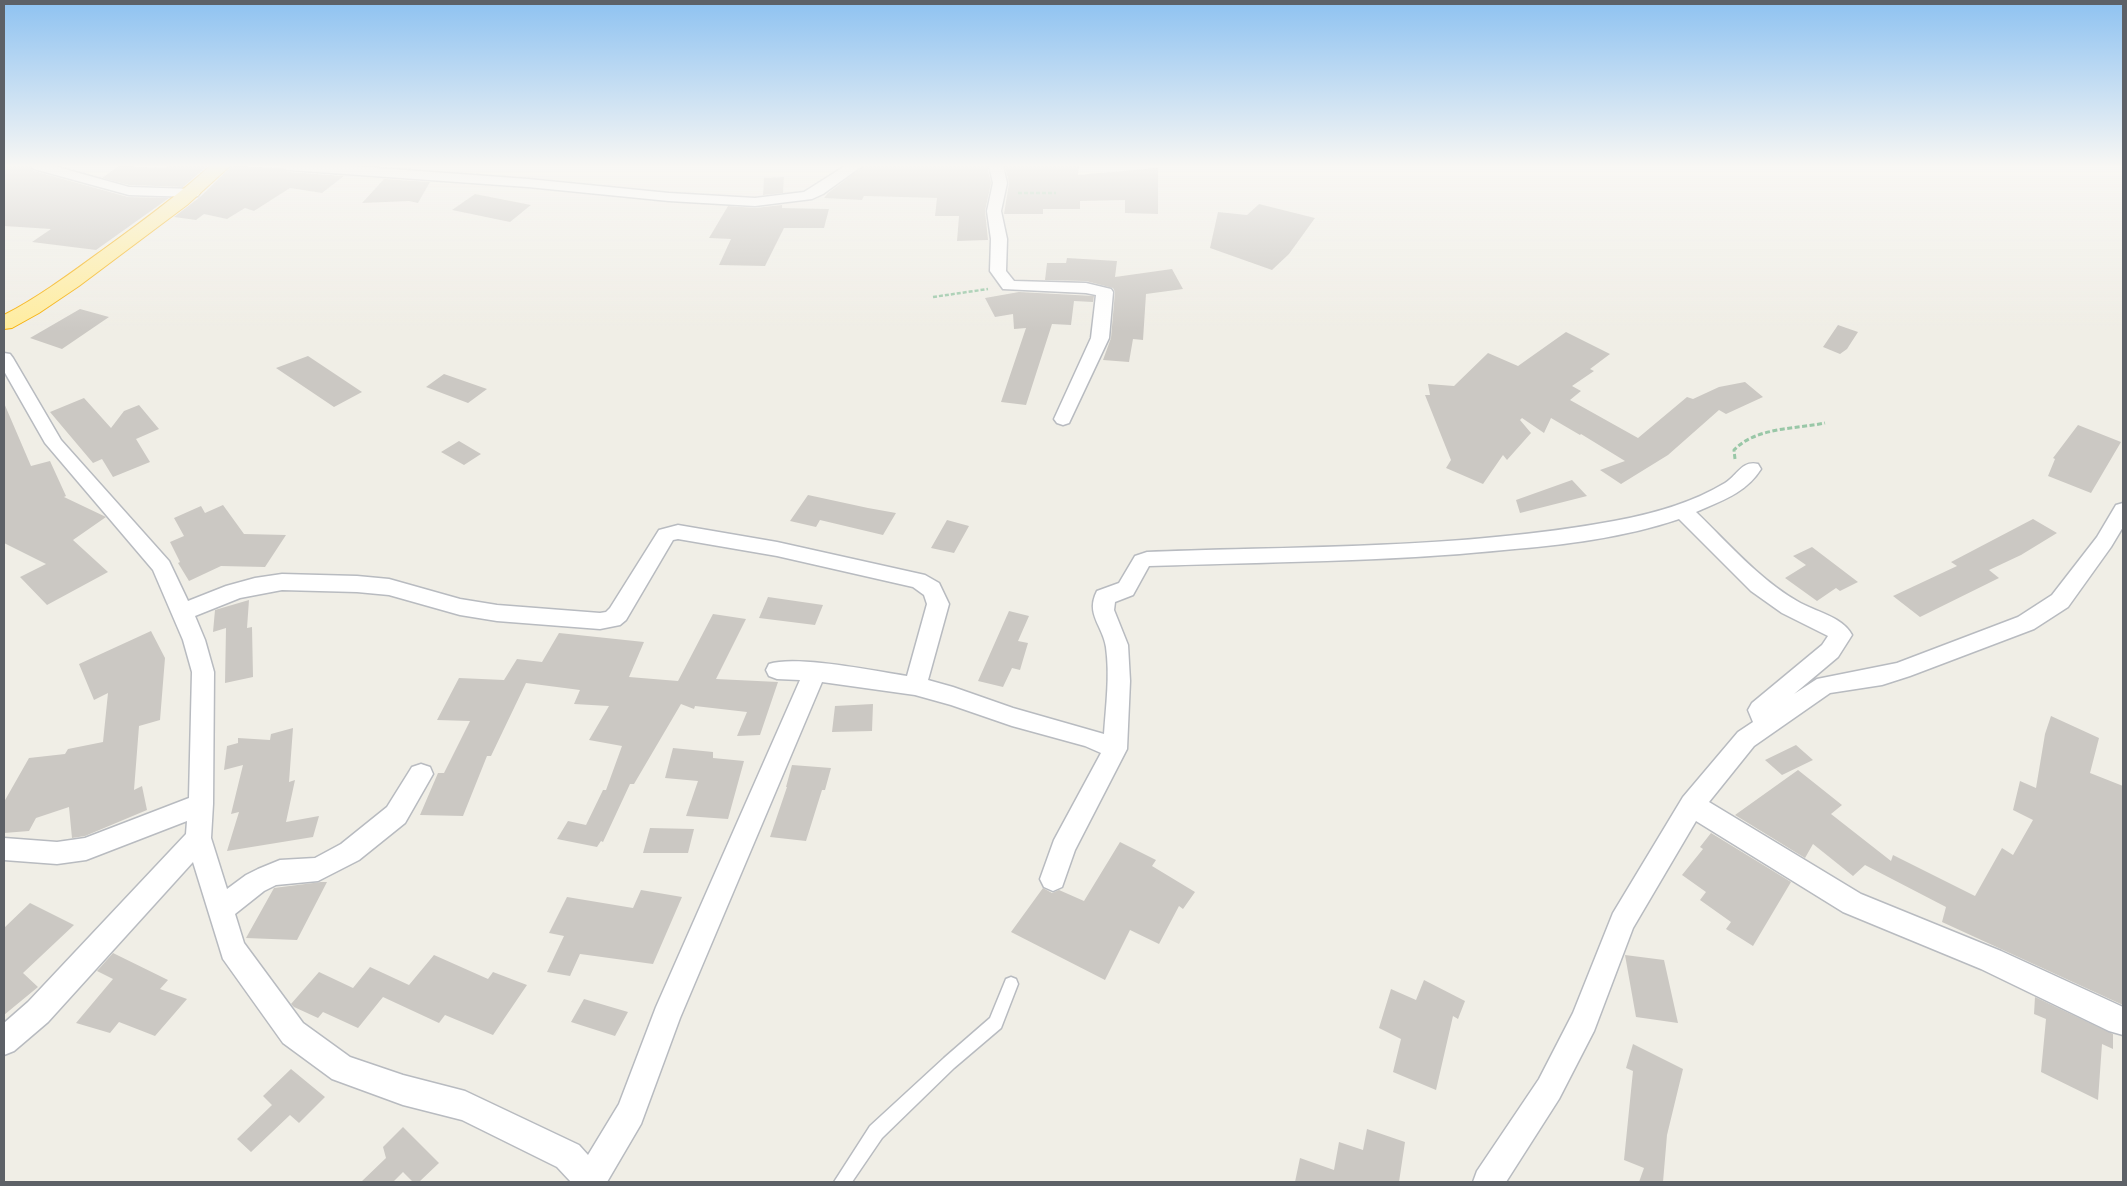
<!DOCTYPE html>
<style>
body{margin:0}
#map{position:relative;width:2127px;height:1186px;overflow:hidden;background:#f0eee6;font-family:Helvetica,sans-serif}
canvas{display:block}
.frame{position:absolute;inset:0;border:5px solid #5d6167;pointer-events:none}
</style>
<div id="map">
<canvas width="2127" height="1186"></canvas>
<div class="frame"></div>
</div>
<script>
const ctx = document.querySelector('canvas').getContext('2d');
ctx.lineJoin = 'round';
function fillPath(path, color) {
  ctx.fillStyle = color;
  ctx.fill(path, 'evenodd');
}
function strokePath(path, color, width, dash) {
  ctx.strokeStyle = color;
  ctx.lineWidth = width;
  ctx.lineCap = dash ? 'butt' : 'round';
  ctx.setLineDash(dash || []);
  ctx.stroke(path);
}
const building = new Path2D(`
 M4 166H30L34 171 128 197 169 198 96 250 32 242 51 229 4 226Z
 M119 166 165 168 168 166H207L183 187 129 185 102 178Z
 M232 166 281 168 289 172 344 176 322 193 290 188 254 211 245 208 227 219 204 214 196 220 174 217 200 197Z
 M864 166H987L991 183 985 211 988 240 957 241 959 216H935L937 198 864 196 862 200 824 198 828 193Z
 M1005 166H1079L1078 175 1158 168V214L1125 213V200L1080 201V209H1043V214H1004L1009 183Z
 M784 177 783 193 763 195 764 178Z
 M384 179 430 182 418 203 409 201 362 203Z
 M475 194 531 205 510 222 452 210Z
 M1259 204 1315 218 1289 254 1272 270 1210 248 1218 212 1247 215Z
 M782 205V208L829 209 824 228H784L765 266 719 265 731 239 709 238 728 206 755 208Z
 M1067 258 1117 261 1115 277 1172 269 1183 289 1146 294 1143 340 1133 339 1129 362 1103 360 1111 338 1115 292 1113 288 1086 281 1045 280 1047 263H1066Z
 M1019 292 1094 296 1093 302 1074 301 1071 325 1052 324 1026 405 1001 402 1026 328 1014 329 1013 314 995 317 985 298Z
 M80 309 109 317 62 349 30 338Z
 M1838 325 1858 332 1847 349 1840 354 1823 347Z
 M1566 332 1610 354 1590 369 1594 371 1572 386 1581 391 1570 400 1638 438 1687 397 1693 399 1719 387 1745 382 1763 397 1726 414 1719 410 1668 455 1621 484 1600 470 1625 461 1581 434 1580 435 1551 418 1544 433 1522 418 1520 420 1531 433 1507 460 1503 455 1483 484 1446 468 1451 460 1425 395H1430L1428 384 1454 386 1488 353 1518 366Z
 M308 356 362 392 334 407 276 368Z
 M444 374 487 389 468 403 426 387Z
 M84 398 111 428 124 411 139 405 159 429 136 439 150 462 113 477 102 459 93 463 50 412Z
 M4 403 31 466 50 461 66 496 64 497 106 517 73 540 108 572 47 605 20 577 46 564 4 543Z
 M2078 425 2121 442 2091 493 2048 476 2055 459 2053 458Z
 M459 441 481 454 464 465 441 452Z
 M1572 480 1587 496 1520 513 1516 500Z
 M808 495 868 508 896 513 883 535 820 520 816 527 790 521Z
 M223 505 244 534 286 535 265 567 221 566 189 581 178 563 180 562 170 542 184 536 174 518 201 506 205 513Z
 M2033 519 2057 533 2021 555 1989 570 1999 578 1920 617 1893 596 1957 566 1951 562Z
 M947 520 969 526 954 553 931 548Z
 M1812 547 1858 582 1840 591 1836 588 1817 601 1785 578 1806 565 1793 556Z
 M768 597 823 605 815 625 759 618Z
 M249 600 247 628 252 627 253 677 225 683 226 628 213 632 215 610Z
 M1009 611 1029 616 1018 641 1028 643 1020 670 1012 668 1003 687 978 681Z
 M713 614 746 619 716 679 778 682 760 735 737 736 747 712 695 706 694 709 681 704 634 784H630L603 842 601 841 597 847 557 839 568 821 586 825 603 790H606L622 746 589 740 609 706 574 704 580 690 526 683 491 756H487L463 816 420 815 438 773H444L470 721 437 720 459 678 504 680 517 659 542 662 559 633 644 642 629 677 678 681Z
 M151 631 165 658 160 720 139 726 134 790 142 786 147 810 85 836 72 838 69 807 36 818 29 831 4 833V802L29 758 65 754 68 749 103 742 108 693 94 700 79 664Z
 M873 704 872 731 832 732 835 706Z
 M2051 716 2099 738 2090 773 2123 786V1005L1942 922 1946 907 1865 865 1853 876 1813 844 1805 858 1735 815 1798 770 1842 805 1831 814 1891 861 1893 855 1975 896 2002 848 2013 855 2033 820 2013 810 2020 781 2036 788 2045 734Z
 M293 728 289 782 295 780 286 822 319 816 313 837 227 851 239 812 231 814 243 765 224 770 227 746 238 743V738L270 740 271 734Z
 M1796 745 1813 760 1782 775 1765 760Z
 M673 748 713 752V758L744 761 728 819 686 816 698 781 665 778Z
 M792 765 831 768 825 790H822L806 841 770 837 787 787H786Z
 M650 828 694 829 688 853H643Z
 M1711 833 1791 882 1753 946 1726 929 1731 922 1700 900 1706 892 1682 875 1703 849 1700 847Z
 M1120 842 1156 860 1152 866 1195 892 1183 909 1179 906 1159 944 1130 930 1105 980 1011 932 1043 888 1052 893 1059 890 1084 901Z
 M321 882H327L297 940 246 938 274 888Z
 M641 890 682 897 653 964 580 954 570 976 547 972 564 936 549 933 567 897 633 908Z
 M30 903 74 925 23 973 38 987 4 1015V928Z
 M113 953 168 980 160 989 187 999 155 1036 119 1022 110 1033 76 1023 113 979 97 971Z
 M434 955 488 979 493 972 527 985 493 1035 445 1015 439 1023 383 997 358 1028 323 1012 318 1018 294 1007 291 1004 319 972 353 988 370 967 409 985Z
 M1625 955 1664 960 1678 1023 1636 1017Z
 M1424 980 1465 1001 1458 1019 1453 1016 1436 1090 1393 1072 1401 1039 1379 1028 1391 989 1416 1000Z
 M2035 997 2113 1034V1049L2102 1044 2098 1100 2041 1072 2046 1019 2034 1014Z
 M584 999 628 1012 615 1036 571 1022Z
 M1633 1044 1683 1069 1667 1135 1663 1182H1639L1644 1168 1624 1160 1633 1071 1626 1068Z
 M291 1069 325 1097 299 1123 290 1115 251 1152 237 1139 272 1105 263 1096Z
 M403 1127 439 1163 419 1182H413L403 1172 393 1182H361L386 1158 383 1147Z
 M1367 1129 1405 1142 1399 1182H1295L1300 1158 1334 1170 1339 1142 1363 1150Z`);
const pathFar1 = new Path2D(`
 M1018 193H1056
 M933 297 988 289`);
const path = new Path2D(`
 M1735 459 1734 450C1756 427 1796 429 1825 423`);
const service = new Path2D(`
 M1011 977 1016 979 1018 984 1001 1028 954 1068 882 1138 852 1182H834L870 1126 944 1058 990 1018 1006 979Z`);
const minor = new Path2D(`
 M32 166H54L129 187 193 189 198 190 200 193 198 196 193 197 129 195 34 169Z
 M282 166H350L528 179 669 193 755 198 804 192 845 166H862L823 194 812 199 755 206 669 201 528 187 289 170 284 169Z
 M989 166H1003L1007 183 1001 211 1007 239 1006 271 1014 281 1086 283 1111 289 1113 292 1109 338 1069 423 1063 425 1057 423 1054 419 1091 338 1096 295 1086 293 1003 289 990 271 991 239 987 211 993 183Z
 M4 353 10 354 13 358 61 440 169 561 188 601 226 586 255 578 282 574 357 576 389 579 460 599 497 605 600 613 606 612 610 608 659 530 678 525 777 542 925 575 939 583 949 604 928 680 953 687 1013 708 1104 734C1106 705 1110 676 1106 647 1103 626 1085 614 1097 591L1119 583 1135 556 1147 552C1303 546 1461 549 1614 521 1652 514 1692 503 1725 483 1737 476 1742 460 1758 464L1761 469C1746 493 1721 501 1696 512 1728 543 1759 579 1797 601 1815 612 1842 616 1852 635L1838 657 1794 694 1817 679 1897 663 2018 617 2052 595 2097 537 2116 505 2123 503V527L2111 547 2068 607 2034 629 1910 676 1882 685 1830 693 1754 746 1709 802 1861 894 2001 951 2123 1007V1035L2109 1031 1981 969 1843 912 1696 821 1633 928 1594 1031 1559 1099 1506 1182H1473L1477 1171 1539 1079 1573 1013 1613 913 1683 797 1738 732 1753 722 1748 710 1752 703 1822 645 1828 636 1782 613 1751 591 1679 519C1623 538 1563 545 1504 550 1386 562 1268 562 1149 566L1133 595 1115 602 1114 610 1128 645 1130 681 1127 749 1075 850 1062 887 1053 891 1044 887 1040 879 1054 840 1101 753 1085 746 1012 726 951 705 915 695 822 682 680 1018 641 1124 607 1182H571L557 1167 462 1120 403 1105 332 1079 283 1043 223 959 193 862 48 1022 14 1051 4 1055V1023L28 1002 186 834 187 821 86 860 57 864 4 860V838L57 842 85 838 189 798 192 672 183 640 153 570 45 443 4 371ZM678 539 777 556 913 587 924 595 927 604 907 676C875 671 796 655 769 664L766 670 769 676 777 679 800 680 656 1007 619 1104 588 1155 579 1145 465 1091 403 1075 350 1057 303 1023 244 943 235 914 264 891 276 885 318 881 359 860 405 823 433 774 430 767 421 764 412 767 387 807 341 844 315 858 280 860 258 869 246 875 227 889 211 838 213 804 214 672 205 640 195 616 240 598 282 590 357 592 389 595 460 615 497 621 600 629 620 625 626 620 673 540Z`);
const trunk = new Path2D(`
 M210 166H230L187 205 79 286 39 313 12 328 4 329V315C39 297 71 273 104 249 140 223 177 196 210 166Z`);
fillPath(building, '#cbc8c3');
strokePath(service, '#b8bbc0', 3);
strokePath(minor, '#b8bbc0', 3);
strokePath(trunk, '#f6ad00', 2);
strokePath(pathFar1, '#99c7a7', 2.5, [4, 2]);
strokePath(path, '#99c7a7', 3, [5, 2.5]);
fillPath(service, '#fff');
fillPath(minor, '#fff');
fillPath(trunk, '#ffec9d');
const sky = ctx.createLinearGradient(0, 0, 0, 332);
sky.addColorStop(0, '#8ec2f1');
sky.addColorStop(0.5, '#f8f7f4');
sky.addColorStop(1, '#f8f7f400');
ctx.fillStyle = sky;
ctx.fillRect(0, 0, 2127, 332);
</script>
